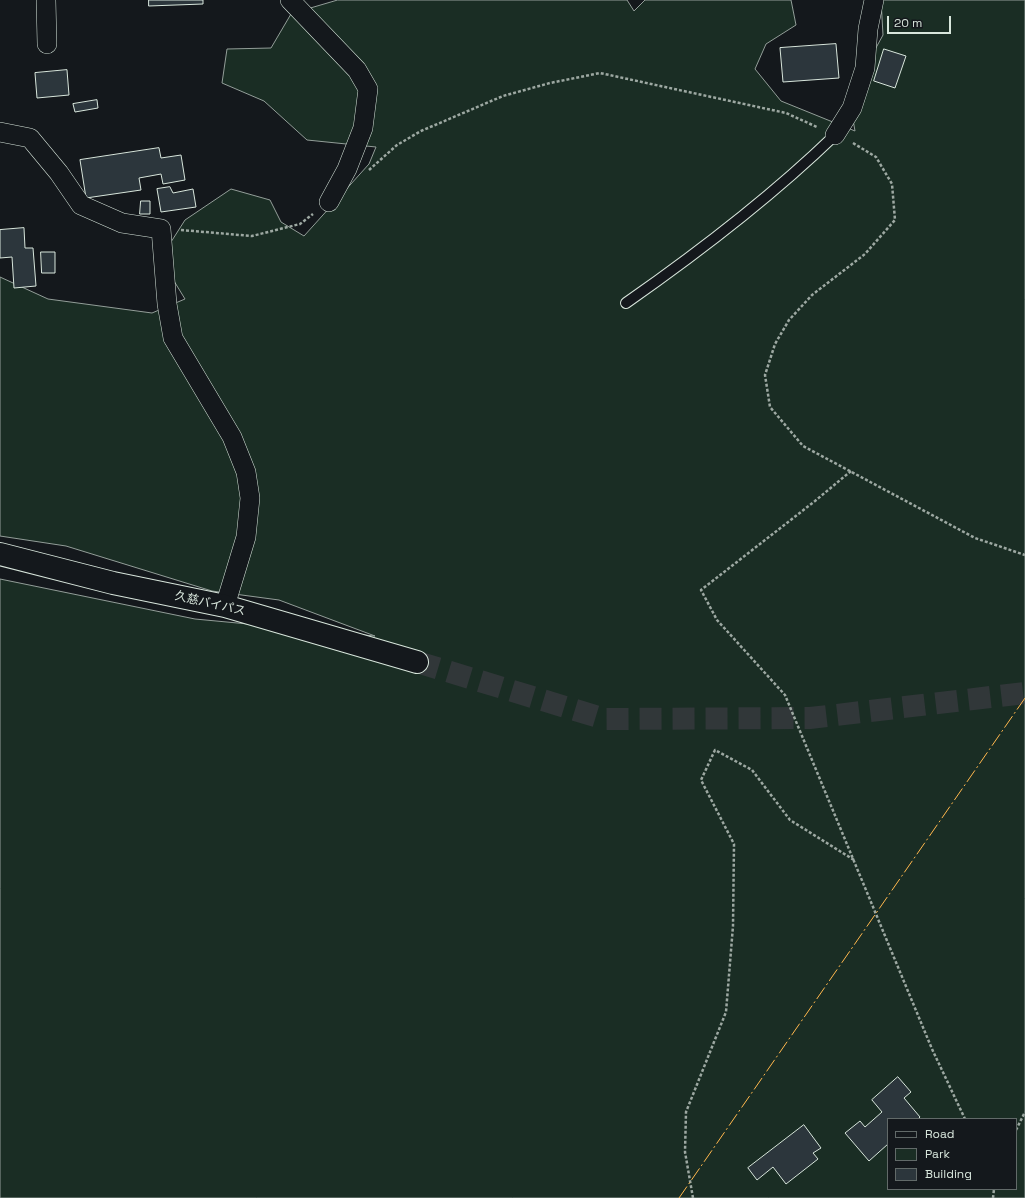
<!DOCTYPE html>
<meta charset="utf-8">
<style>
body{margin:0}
#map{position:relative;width:1025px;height:1198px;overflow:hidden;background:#14181c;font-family:"Space Grotesk",sans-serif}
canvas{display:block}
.legend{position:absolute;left:887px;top:1118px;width:130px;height:72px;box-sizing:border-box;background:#14181c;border:1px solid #626a69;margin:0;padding:5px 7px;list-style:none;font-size:12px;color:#d8e6dc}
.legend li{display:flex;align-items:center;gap:8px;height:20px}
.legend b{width:20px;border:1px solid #626a69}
.scale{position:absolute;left:887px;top:16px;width:64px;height:18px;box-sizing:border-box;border:2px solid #d8e6dc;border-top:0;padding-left:5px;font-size:12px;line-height:14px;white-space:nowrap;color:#d8e6dc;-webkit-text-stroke:3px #14181c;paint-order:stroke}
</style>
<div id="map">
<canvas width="1025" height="1198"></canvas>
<ul class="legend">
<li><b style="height:5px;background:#14181c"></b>Road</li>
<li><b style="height:11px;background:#1a2d24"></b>Park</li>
<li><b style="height:11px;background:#2c363c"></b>Building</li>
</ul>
<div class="scale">20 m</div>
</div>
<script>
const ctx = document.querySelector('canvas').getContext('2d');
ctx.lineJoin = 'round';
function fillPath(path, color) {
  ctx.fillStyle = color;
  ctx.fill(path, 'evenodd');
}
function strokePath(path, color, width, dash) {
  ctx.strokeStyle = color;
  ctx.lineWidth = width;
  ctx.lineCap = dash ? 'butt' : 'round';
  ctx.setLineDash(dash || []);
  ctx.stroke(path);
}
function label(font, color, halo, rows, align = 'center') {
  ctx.font = font + ' "Space Grotesk","Noto Sans JP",sans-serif';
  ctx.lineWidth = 3;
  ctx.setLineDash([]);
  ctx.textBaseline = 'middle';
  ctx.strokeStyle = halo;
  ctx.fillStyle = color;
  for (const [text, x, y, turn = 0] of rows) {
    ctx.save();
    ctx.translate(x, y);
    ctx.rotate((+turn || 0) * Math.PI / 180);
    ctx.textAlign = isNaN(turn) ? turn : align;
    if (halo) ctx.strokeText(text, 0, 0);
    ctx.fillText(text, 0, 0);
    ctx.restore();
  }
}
const green = new Path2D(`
 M338 0H627L634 11 645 0H791L796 25 766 44 755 69 781 101 855 131 849 97 883 35 881 0H1025V1198H0V579L195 619 375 636 279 600 212 591 66 546 0 536V277L48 299 152 313 185 299 174 281 171 242 185 220 231 189 270 200 281 222 304 236 369 164 376 147 307 140 264 101 222 83 227 49 271 48 291 14ZM888 1119H1016V1189H888Z`);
const building = new Path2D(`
 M149 0H203V4L149 6Z
 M836 44 839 78 783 82 780 48Z
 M884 49 906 56 895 88 874 81Z
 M67 70 69 95 37 98 35 73Z
 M97 100 98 108 75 112 73 104Z
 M159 148 161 158 181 155 185 180 163 184 161 174 139 178 141 190 86 198 80 160Z
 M170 187 173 193 193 189 196 207 161 212 157 189Z
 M141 201H150V214H140Z
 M24 228 25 248H33L36 286 14 288 12 257 0 258V230Z
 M41 252H55V273H42Z
 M898 1077 911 1092 904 1098 920 1117 918 1119H888V1144L869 1161 845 1133 860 1121 865 1127 882 1112 872 1100Z
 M804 1125 821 1148 813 1153 818 1159 786 1184 773 1167 757 1180 748 1168Z`);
const trunkTunnel = new Path2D(`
 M417 662 605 719 810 718 1025 693`);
const path = new Path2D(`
 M853 143 876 157 892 184 895 220 865 254 812 295 789 320 775 344 765 375 770 407 803 446 975 538 1025 555
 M369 170 397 145 421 131 503 96 550 83 600 73 786 113 817 127
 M181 230 252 236 300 224 313 214
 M851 471 815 501 701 590 717 620 785 695 932 1049 965 1119
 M1016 1130 1025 1112
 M693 1198 685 1152 686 1112 726 1012 733 926 734 844 701 780 715 750 752 770 790 820 854 860
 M993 1198 994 1189`);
const service = new Path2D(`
 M626 303C699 252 771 197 835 135`);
const minor = new Path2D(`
 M46 0 47 44
 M290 0 357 70 368 89 363 128 347 169 329 202
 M0 132 30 138 59 173 81 205 122 223 161 229 167 304 173 338 232 437 246 472 250 498 246 537 225 606
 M835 135 852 108 865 68 868 29 874 0`);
const trunk = new Path2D(`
 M0 554 113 583 225 606 417 662`);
const power = new Path2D(`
 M679 1198 1025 698`);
const streetNames = [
 ["久慈バイパス",210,604,13]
];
fillPath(green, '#1a2d24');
strokePath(green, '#939e99', 1);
fillPath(building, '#2c363c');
strokePath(building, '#d8e6dc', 1);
strokePath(trunkTunnel, '#313739', 22, [22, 11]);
strokePath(service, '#d8e6dc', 12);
strokePath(minor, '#d8e6dc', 20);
strokePath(trunk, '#d8e6dc', 24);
strokePath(path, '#9da8a2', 2.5, [3, 2]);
strokePath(service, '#14181c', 10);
strokePath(minor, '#14181c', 19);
strokePath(trunk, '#14181c', 22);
strokePath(power, '#ffb74d', 1, [14, 3, 2, 3]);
label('12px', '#d8e6dc', '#14181c', streetNames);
</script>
